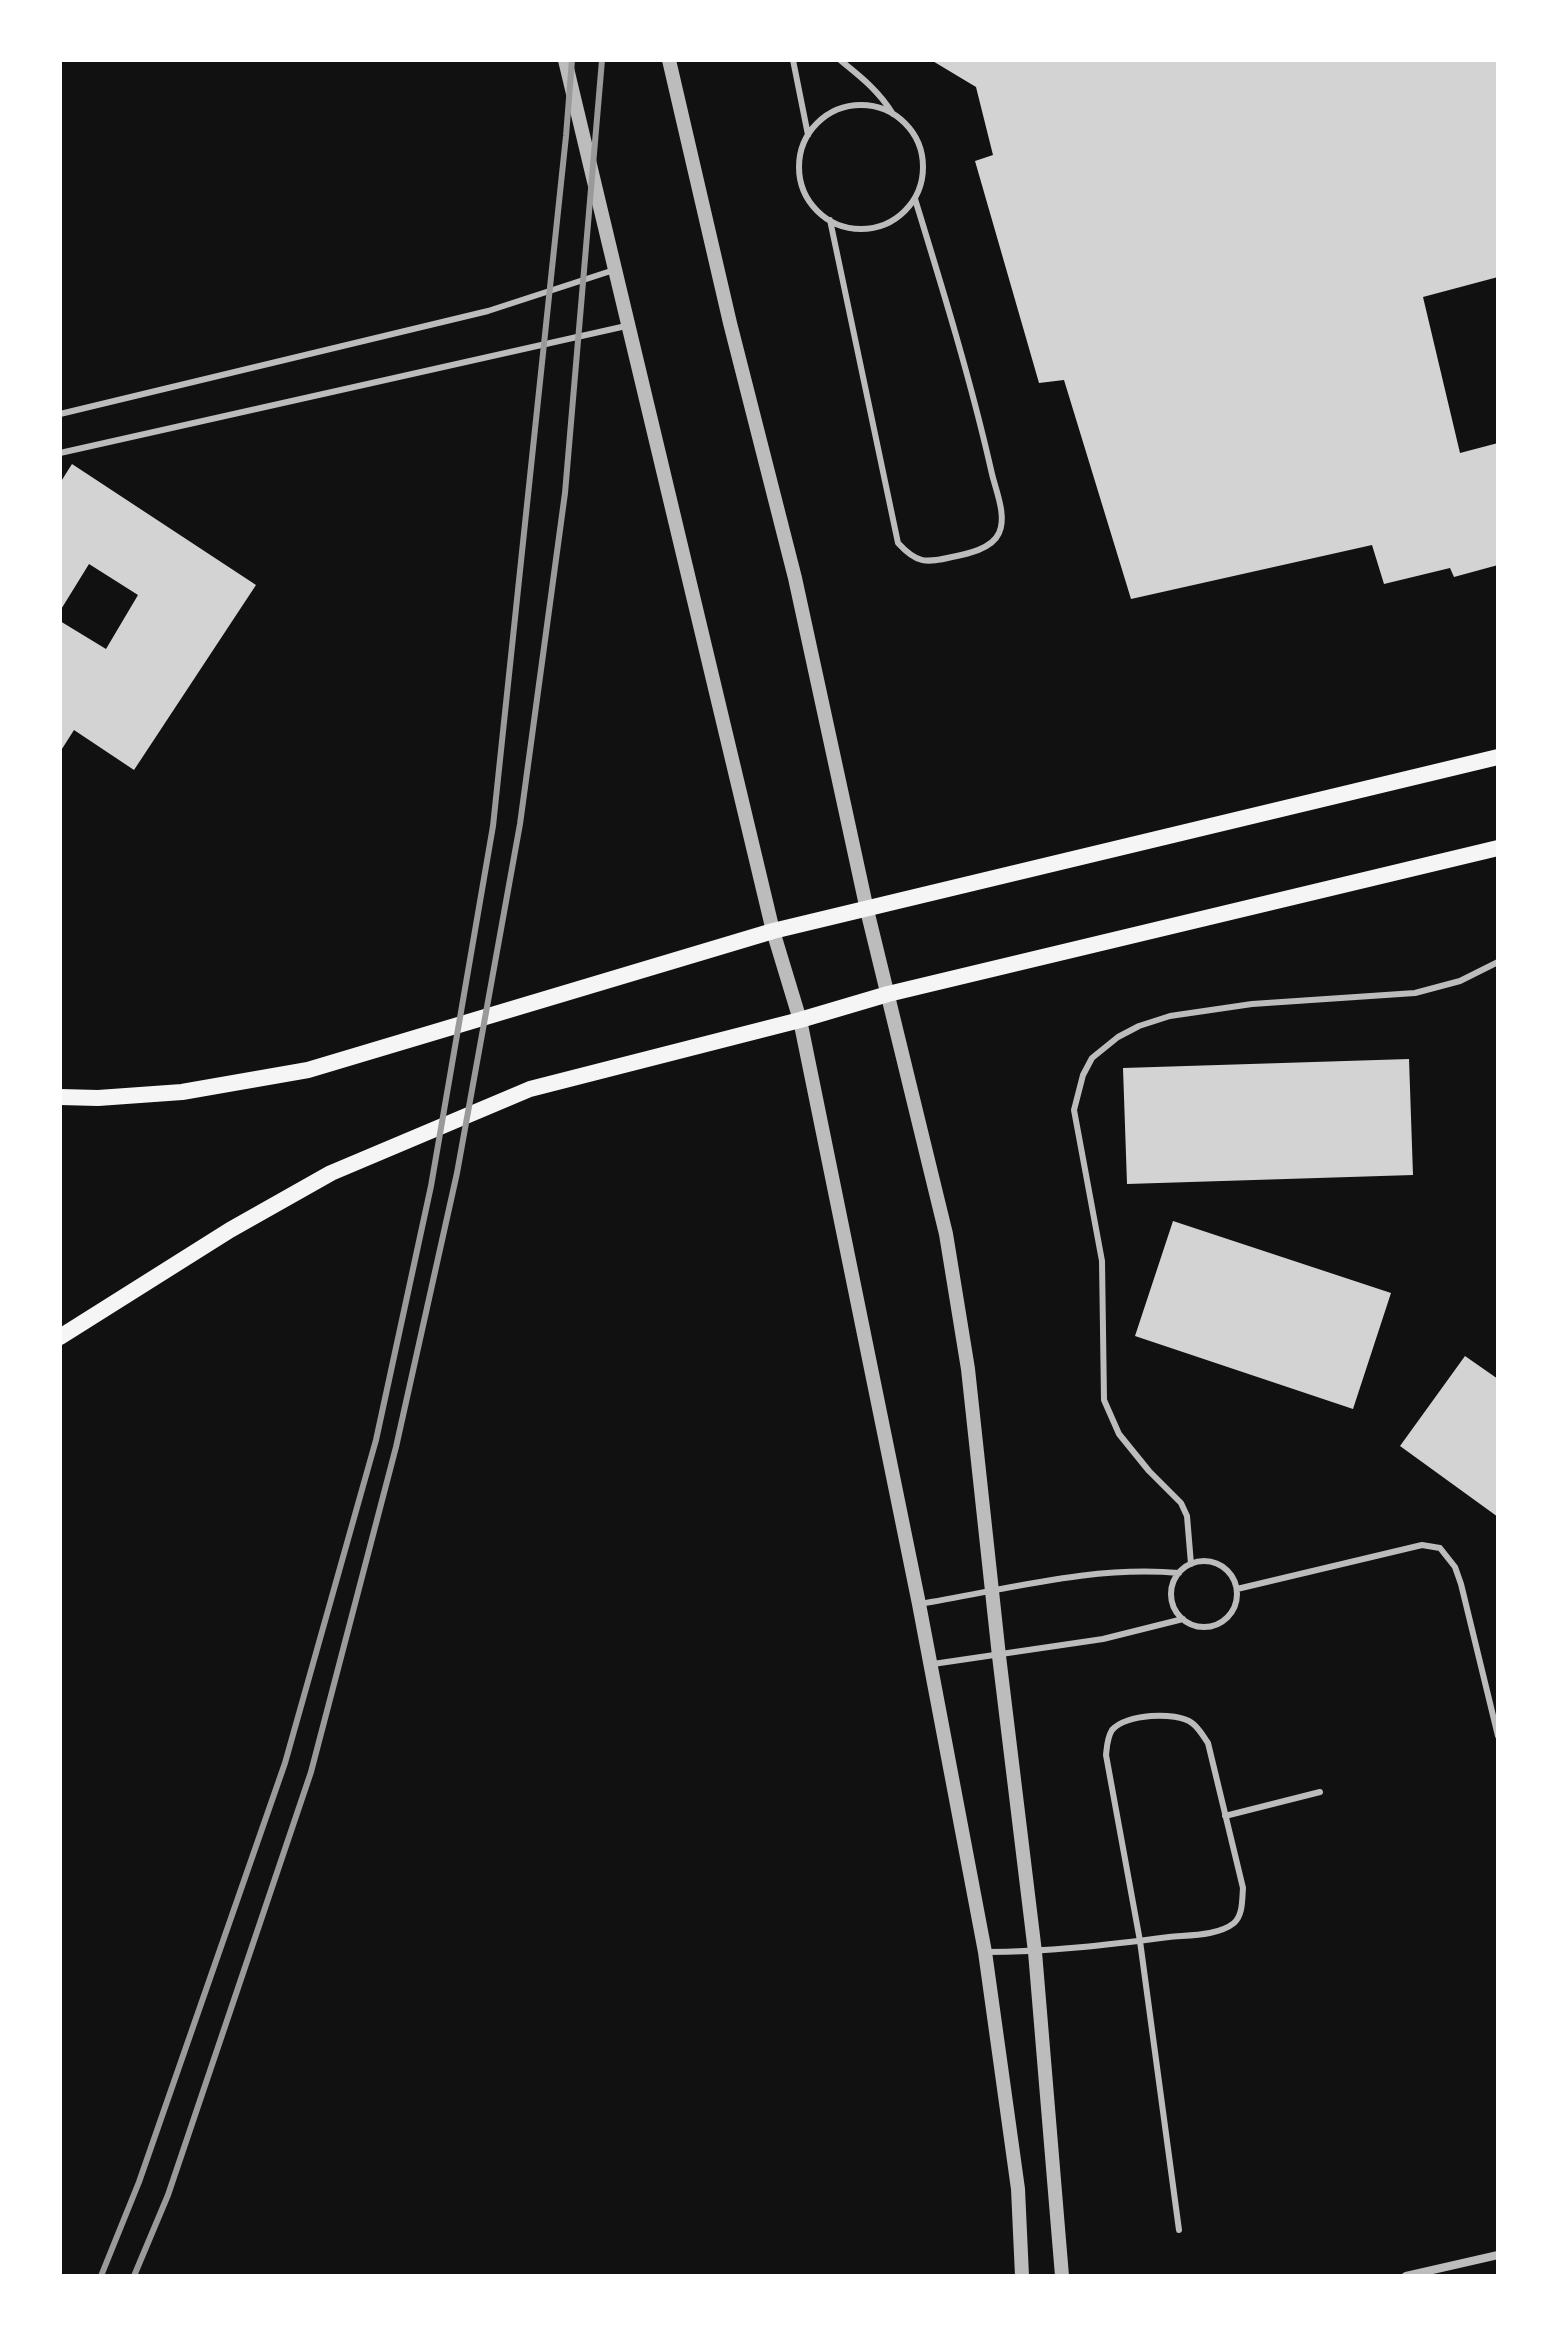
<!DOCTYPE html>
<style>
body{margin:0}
#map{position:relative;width:1558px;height:2336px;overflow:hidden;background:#111;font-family:"Fira Sans",sans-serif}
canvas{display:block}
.frame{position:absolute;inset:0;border:62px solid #fff;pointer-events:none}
</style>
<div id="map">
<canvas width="1558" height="2336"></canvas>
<div class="frame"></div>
</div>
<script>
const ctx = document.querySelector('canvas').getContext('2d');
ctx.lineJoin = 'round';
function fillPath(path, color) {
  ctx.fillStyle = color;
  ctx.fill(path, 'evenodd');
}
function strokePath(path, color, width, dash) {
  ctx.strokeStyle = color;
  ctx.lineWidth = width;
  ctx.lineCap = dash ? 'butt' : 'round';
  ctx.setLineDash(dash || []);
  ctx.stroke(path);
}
const building = new Path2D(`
 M931 60H1497L1498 277 1423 297 1460 453 1498 443V565L1454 577 1450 568 1384 584 1372 545 1131 599 1064 380 1039 383 975 161 993 155 976 87Z
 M72 464 256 585 134 770 74 730 60 752V621L106 649 138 595 89 564 60 611V483Z
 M1409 1059 1413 1175 1127 1184 1123 1068Z
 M1173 1221 1391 1293 1353 1409 1135 1336Z
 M1465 1356 1498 1379V1517L1400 1446Z`);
const service = new Path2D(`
 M793 60 808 135
 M840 60C861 77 878 90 893 114
 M799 167a62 62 0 1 1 124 0a62 62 0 1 1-124 0Z
 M830 220 898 543C917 564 926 563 952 557 967 554 992 549 999 533 1007 516 996 491 992 474 971 381 943 290 915 199
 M60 414 488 311 614 270
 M60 453 626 326
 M1171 1594a33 33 0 1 1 66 0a33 33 0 1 1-66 0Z
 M1191 1564 1187 1516 1181 1503 1149 1471 1119 1434 1104 1400 1102 1261 1074 1110 1083 1075 1092 1058 1118 1037 1139 1026 1170 1016 1252 1004 1415 993 1460 981 1498 962
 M1237 1589 1422 1545 1440 1548 1455 1567 1461 1584 1498 1736
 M919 1604C1005 1590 1093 1565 1179 1573
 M933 1664 1103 1639 1183 1619
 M1225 1816 1320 1792
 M985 1952C1047 1952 1107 1945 1169 1937 1188 1935 1218 1936 1234 1923 1243 1915 1242 1900 1243 1888L1208 1743C1203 1736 1199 1728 1192 1723 1176 1711 1125 1714 1112 1730 1107 1738 1107 1747 1106 1755L1140 1941 1179 2230`);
const minor = new Path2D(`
 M1406 2276 1498 2255`);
const tertiary = new Path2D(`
 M565 60 773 931 800 1020 919 1604 985 1952 1018 2189 1022 2276
 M669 60 730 323 795 578 867 910 946 1234 968 1369 999 1656 1035 1952 1062 2276`);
const secondary = new Path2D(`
 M60 1097 98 1098 182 1092 308 1070 773 931 1498 757
 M60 1337 230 1230 331 1173 530 1089 800 1020 888 994 1498 848`);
const rail = new Path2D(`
 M101 2276 139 2182 285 1763 376 1440 431 1186 493 826 566 136 572 60
 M134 2276 168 2195 311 1772 396 1447 457 1173 520 824 565 493 602 60`);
fillPath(building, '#d3d3d3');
strokePath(service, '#bcbcbc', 6);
strokePath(minor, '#bcbcbc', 8);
strokePath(tertiary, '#bcbcbc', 14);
strokePath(secondary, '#f5f5f5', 16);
strokePath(rail, '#9a9a9a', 6);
</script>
